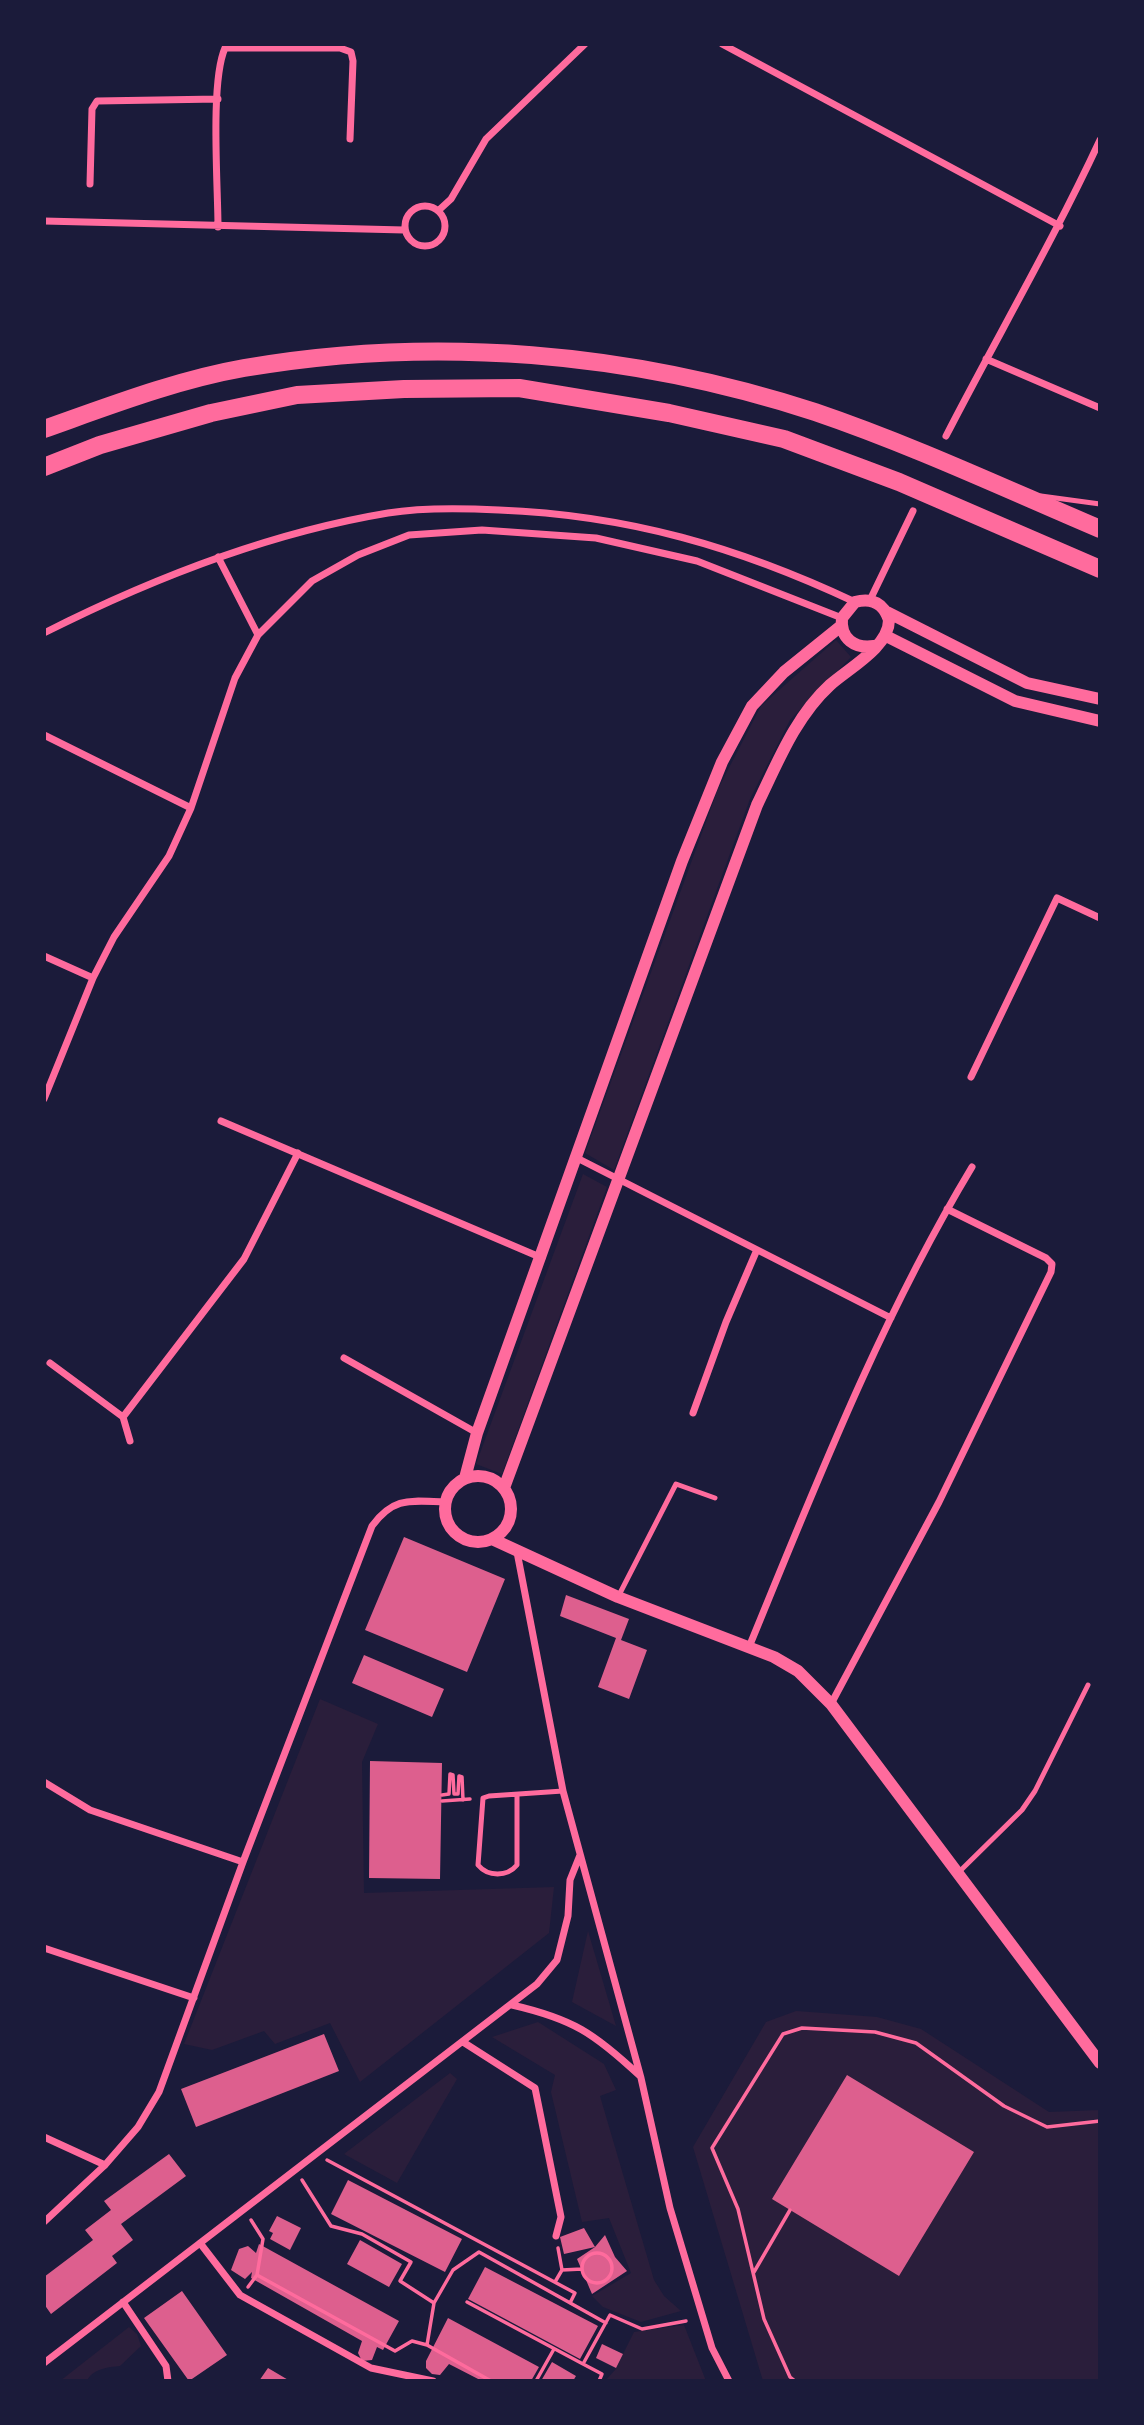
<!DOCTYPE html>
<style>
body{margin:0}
#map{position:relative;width:1144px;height:2425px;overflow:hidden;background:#1b1b3a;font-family:"Noto Serif",serif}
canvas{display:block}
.frame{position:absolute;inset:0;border:46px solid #1b1b3a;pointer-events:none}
</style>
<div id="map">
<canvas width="1144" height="2425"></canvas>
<div class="frame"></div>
</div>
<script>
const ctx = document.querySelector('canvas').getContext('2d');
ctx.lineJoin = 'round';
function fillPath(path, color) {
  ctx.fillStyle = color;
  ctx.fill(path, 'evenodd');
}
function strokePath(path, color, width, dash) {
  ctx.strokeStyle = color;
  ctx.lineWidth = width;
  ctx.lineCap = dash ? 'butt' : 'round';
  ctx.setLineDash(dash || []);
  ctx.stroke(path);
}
const green = new Path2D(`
 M836 640 851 657 790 720 750 799 614 1170 585 1153 718 789 761 706Z
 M583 1174 607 1187 502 1474 476 1464Z
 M320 1699 378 1724 362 1762 364 1893 554 1887 549 1933 360 2082 330 2023 275 2044 264 2031 212 2050 184 2044Z
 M588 1931 616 2026 572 2002Z
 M796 2011 877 2017 921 2029 1049 2112 1100 2110V2381H763L693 2147 766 2022Z
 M538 2022 604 2064 616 2090 600 2096 654 2280 664 2296 681 2311 641 2322 603 2307 592 2296 631 2273 609 2218 582 2222 551 2092 555 2075 492 2037Z
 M450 2073 457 2079 397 2183 344 2154Z
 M684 2325 706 2381H605L615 2370 634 2332Z
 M129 2327 137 2334 141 2346 120 2366C108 2367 92 2369 87 2381H60Z`);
const building = new Path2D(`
 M404 1537 505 1579 467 1672 365 1630Z
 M566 1595 629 1619 621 1640 647 1650 629 1699 598 1687 616 1638 560 1616Z
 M364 1655 444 1689 432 1717 352 1683Z
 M370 1761 442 1763 440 1879 369 1878Z
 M324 2034 339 2071 196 2127 181 2089Z
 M847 2075 974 2152 899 2276 772 2199Z
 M169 2154 186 2176 121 2224 133 2240 112 2256 117 2263 51 2314 44 2304V2277L93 2240 85 2230 111 2210 104 2201Z
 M348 2180 462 2239 445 2272 331 2214Z
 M277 2216 301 2228 290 2250 270 2239 273 2233 269 2231Z
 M584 2228 595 2247 605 2235 615 2257 627 2271 592 2294 577 2259 595 2247 564 2254 560 2237Z
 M360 2240 402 2264 389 2287 347 2264Z
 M259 2244 399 2321 383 2350 377 2347 372 2360 362 2361 358 2353 362 2341 251 2278 252 2272 245 2279 231 2270 239 2249 248 2246 256 2253Z
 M485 2267 598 2326 580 2359 468 2299Z
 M182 2291 227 2355 189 2381 144 2318Z
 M448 2318 539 2367 531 2381H482L449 2364 440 2375 432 2374 426 2368V2361Z
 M602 2344 623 2354 616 2368 596 2358Z
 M552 2362 576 2376 573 2381H541Z
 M268 2368 290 2381H259Z`);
const path = new Path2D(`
 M442 1795 449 1794 450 1774 453 1775 454 1794H458L459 1776 462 1777 463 1800
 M442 1801 470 1799
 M327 2160 575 2293 570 2303
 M302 2180 331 2226 362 2234 411 2262 400 2281 434 2303 427 2345
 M251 2220 263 2239 257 2275 395 2351 412 2341 427 2345 491 2381
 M582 2268a15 15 0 1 1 30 0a15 15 0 1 1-30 0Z
 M562 2270 582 2269
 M754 2272 790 2210
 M555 2282 562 2270 558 2248
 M248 2287 257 2275
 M467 2302 583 2364
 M434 2303 453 2270 479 2252 606 2323
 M536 2381 554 2349
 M599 2381 602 2374 583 2364 610 2315 642 2329 686 2321
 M795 2381 790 2377 764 2319 738 2209 712 2148 783 2034 802 2028 875 2032 916 2043 1004 2106 1047 2127 1100 2121`);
const service = new Path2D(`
 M1041 496 1100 504
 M618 1597 676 1484 715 1498
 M517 1795V1865C507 1877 488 1877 478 1865L483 1798 489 1796 563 1791
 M959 1872 1022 1810 1035 1791 1088 1685`);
const minor = new Path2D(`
 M722 44 1060 226
 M90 184 92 109 97 101 218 99
 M405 226a20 20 0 1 1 40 0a20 20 0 1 1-40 0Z
 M439 210 451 199 486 139 585 44
 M44 221 404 230
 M218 227C218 186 210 82 225 48H340L351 52 353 61 350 139
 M986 359 1100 408
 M946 436C997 337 1053 241 1100 140
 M218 557 258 635
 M870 600 913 511
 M44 633C151 579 268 533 388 513 424 507 462 508 499 510 628 515 738 547 855 602
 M44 735 191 808
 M44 956 93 978
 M971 1077 1057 898 1100 918
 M44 1099 93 978 114 937 169 856 191 808 235 678 258 635 312 581 358 555 409 535 482 530 596 538 697 561 842 618
 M221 1121 542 1258
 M577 1158 891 1318
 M344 1358 477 1433
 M50 1363 123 1417 130 1441
 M693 1413 726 1322 756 1252
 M123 1417 244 1259 298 1153
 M517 1552 563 1791 641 2078 670 2208 712 2348 729 2381
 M749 1647C816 1484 881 1318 972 1167
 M831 1704 939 1502 1051 1272 1052 1264 1046 1258 947 1209
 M44 1782 90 1810 243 1862
 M44 1948 194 1998
 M512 2005C573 2019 594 2033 640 2076
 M463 2042 535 2088 561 2217 556 2236
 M44 2137 105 2165
 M44 2222 105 2165 138 2127 159 2092 243 1862 372 1526C394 1496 411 1501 445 1502
 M200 2243 240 2295 371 2368 433 2381
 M123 2302 166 2366 168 2381
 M44 2363 537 1984 557 1960 568 1916 570 1880 580 1855`);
const tertiary = new Path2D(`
 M887 612 1027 683 1100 699
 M886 636 1015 701 1100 721
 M445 1509a33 33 0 1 1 66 0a33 33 0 1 1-66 0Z
 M465 1478 477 1433 682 861 722 762 752 706 784 672 841 626
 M504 1488 757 805C777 764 795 717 830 685 849 668 889 647 889 620 884 604 872 597 855 602L842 618C840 639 855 649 874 646
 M492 1539 618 1597 774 1657 798 1671 831 1704 1100 2063`);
const motorway = new Path2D(`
 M44 429C109 406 176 380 244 368 434 335 631 352 815 412 912 445 1006 489 1100 529
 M44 467 100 445 211 413 297 395 404 389 519 388 669 413 784 439 899 482 1100 569`);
fillPath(green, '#2a1e3b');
fillPath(building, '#dd5f8e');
strokePath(path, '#ff6b9d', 3.5);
strokePath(service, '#ff6b9d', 5);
strokePath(minor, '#ff6b9d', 7);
strokePath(tertiary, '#ff6b9d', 12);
strokePath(motorway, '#ff6b9d', 18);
</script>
